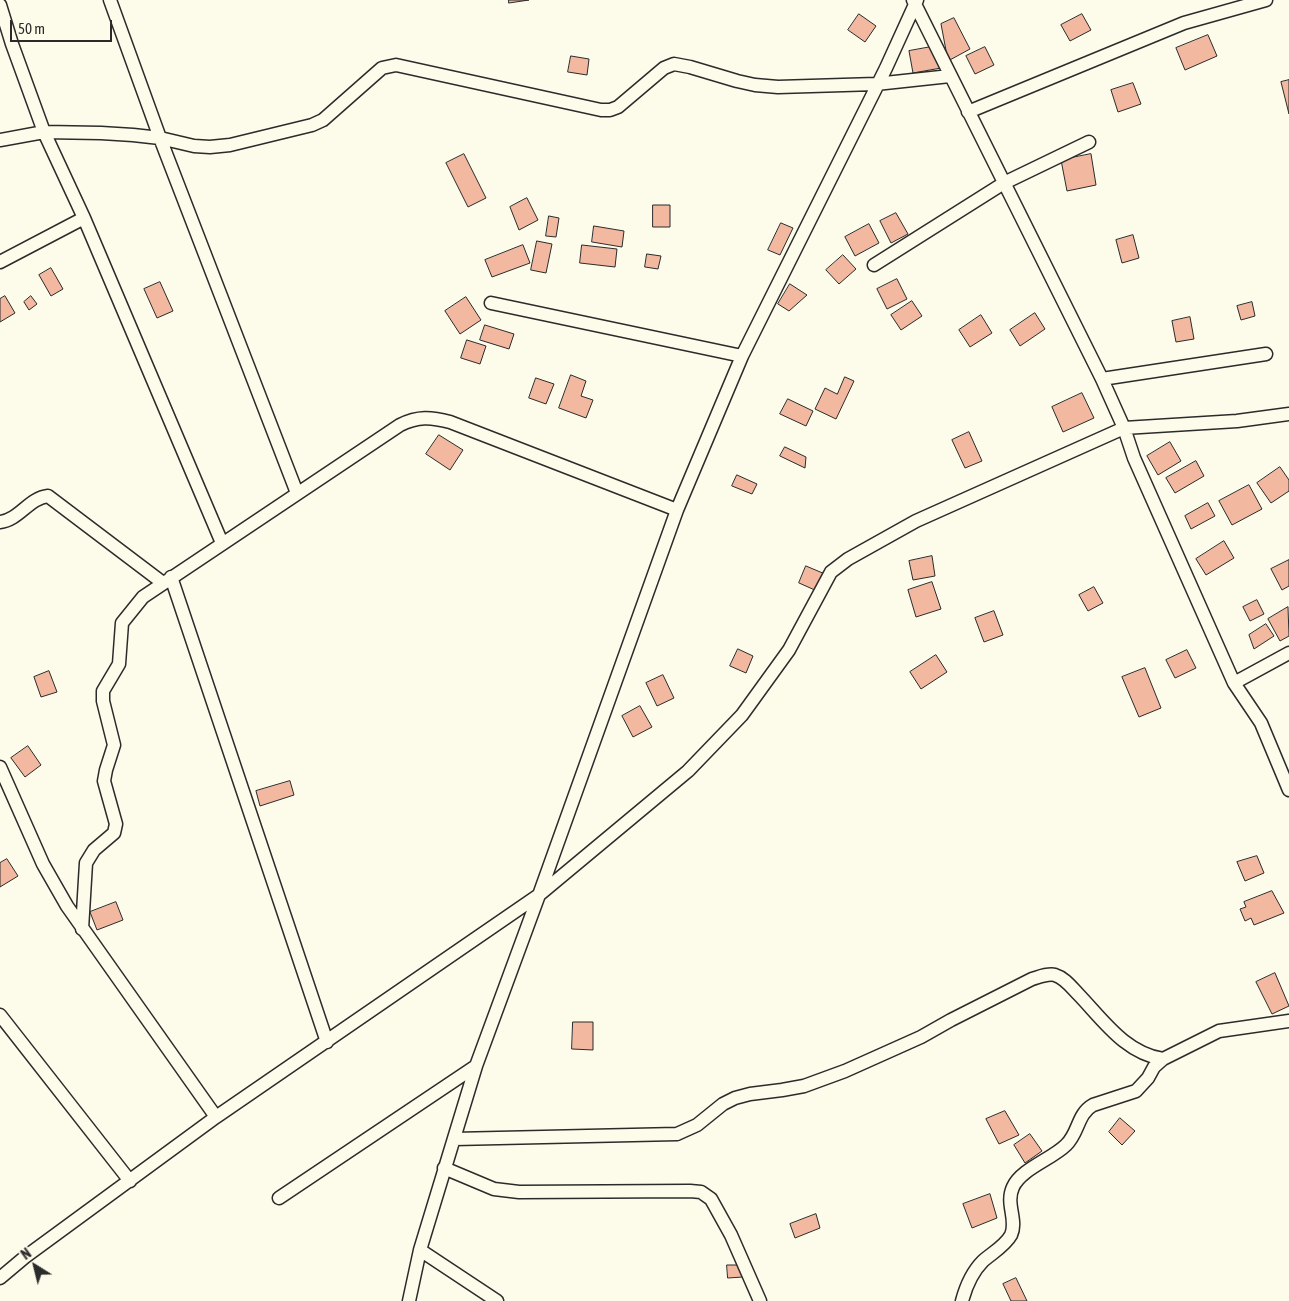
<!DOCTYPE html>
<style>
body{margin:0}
#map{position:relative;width:1289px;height:1301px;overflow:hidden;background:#fdfbea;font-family:"Asap Condensed",sans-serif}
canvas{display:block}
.north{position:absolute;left:10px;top:1241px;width:50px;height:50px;-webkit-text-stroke:4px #fdfbea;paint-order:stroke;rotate:324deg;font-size:14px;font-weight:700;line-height:20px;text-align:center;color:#2b2b2b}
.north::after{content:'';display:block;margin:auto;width:18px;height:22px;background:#2b2b2b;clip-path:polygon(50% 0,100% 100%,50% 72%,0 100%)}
.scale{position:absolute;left:10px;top:20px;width:102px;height:22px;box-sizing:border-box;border:2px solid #2b2b2b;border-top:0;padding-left:6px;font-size:15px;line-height:18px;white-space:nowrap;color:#2b2b2b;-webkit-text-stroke:4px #fdfbea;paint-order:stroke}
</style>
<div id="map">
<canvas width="1289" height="1301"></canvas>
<div class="north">N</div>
<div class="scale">50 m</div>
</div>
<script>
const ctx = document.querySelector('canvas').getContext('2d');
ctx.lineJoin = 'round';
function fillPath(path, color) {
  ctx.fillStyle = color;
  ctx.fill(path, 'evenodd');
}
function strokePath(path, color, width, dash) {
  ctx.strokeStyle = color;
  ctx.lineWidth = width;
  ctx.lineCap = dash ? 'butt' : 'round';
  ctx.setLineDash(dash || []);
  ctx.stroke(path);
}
const building = new Path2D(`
 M509 0H529L509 3Z
 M859 14 876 26 865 42 848 30Z
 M1082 14 1091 30 1070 41 1061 25Z
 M954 18 970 49 948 61 941 24Z
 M1208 35 1217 56 1185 70 1176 48Z
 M931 47 941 68 913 73 909 51Z
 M985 47 994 65 975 74 966 56Z
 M571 56 589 59 587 75 568 72Z
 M1289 80V114L1281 82Z
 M1133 83 1141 104 1118 112 1111 90Z
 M464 154 486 198 468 207 446 163Z
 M1091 154 1096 185 1067 191 1061 160Z
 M527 198 538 220 519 230 510 207Z
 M653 205H670V227H653Z
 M896 213 908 234 891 243 880 221Z
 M549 216 559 218 556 237 546 236Z
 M781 223 793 228 780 255 768 250Z
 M869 224 879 243 855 256 845 237Z
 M594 226 624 231 622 247 592 242Z
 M1133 235 1139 258 1122 263 1116 240Z
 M537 241 552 244 546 273 531 270Z
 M523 245 530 263 492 277 485 260Z
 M582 245 617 249 615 267 580 263Z
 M647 254 661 256 658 269 645 267Z
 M843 255 856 269 839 284 826 270Z
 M51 268 63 289 51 296 39 275Z
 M897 279 907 299 887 309 877 289Z
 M160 282 173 311 157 318 144 289Z
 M790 284 807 295 789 311 778 304Z
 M5 296 15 313 0 322V299Z
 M31 296 37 304 29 310 24 302Z
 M466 297 481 320 460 334 445 311Z
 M912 301 922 316 901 330 891 315Z
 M1252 302 1255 316 1241 320 1237 306Z
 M1035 313 1045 329 1020 346 1010 330Z
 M981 315 992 333 970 347 959 330Z
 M1190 317 1194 339 1176 342 1172 321Z
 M485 325 514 334 509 349 480 340Z
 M467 340 486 346 480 364 461 358Z
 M571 375 586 381 581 396 593 400 586 418 559 408Z
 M845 377 854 381 836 419 815 409 825 388 837 394Z
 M536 378 554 384 546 404 529 398Z
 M1082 393 1094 418 1063 432 1052 407Z
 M788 399 813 411 806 426 780 414Z
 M969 432 982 461 965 468 952 440Z
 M439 435 463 450 450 470 426 454Z
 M1170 442 1181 461 1158 475 1147 456Z
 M785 447 806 457 805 468 780 456Z
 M1196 461 1204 476 1175 493 1166 478Z
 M1280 467 1289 480V491L1271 503 1257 483Z
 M737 475 757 484 752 494 732 486Z
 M1249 485 1262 509 1232 525 1219 501Z
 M1208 503 1215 516 1191 529 1185 516Z
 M1224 541 1234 558 1206 575 1196 559Z
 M932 556 935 576 913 580 909 561Z
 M1289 560V586L1282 590 1271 569Z
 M806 566 825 574 817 591 799 583Z
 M932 582 941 609 916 617 908 590Z
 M1094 587 1103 603 1088 611 1079 595Z
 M1257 600 1264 614 1250 621 1243 607Z
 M1288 607 1289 636 1280 641 1268 619Z
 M994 611 1003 635 984 642 975 618Z
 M1266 624 1274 636 1254 649 1249 635Z
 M738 649 753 656 746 673 730 666Z
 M1187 650 1196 668 1175 678 1166 660Z
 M936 655 947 672 921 689 910 672Z
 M1145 668 1161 708 1139 717 1122 677Z
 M49 671 57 692 41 697 34 677Z
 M663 675 674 698 657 706 646 683Z
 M640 706 652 727 633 737 622 716Z
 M28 746 41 765 25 777 11 758Z
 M290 781 294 795 260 806 256 791Z
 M1257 856 1264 873 1245 881 1237 862Z
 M7 859 18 876 0 887V863Z
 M1272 891 1284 913 1254 925 1251 918 1245 921 1240 909 1246 907 1244 902Z
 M116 902 123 920 97 930 90 912Z
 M1275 973 1289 1006 1272 1014 1256 982Z
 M573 1022H593V1050L572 1049Z
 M1005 1111 1019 1135 999 1144 986 1119Z
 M1120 1118 1135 1131 1122 1145 1109 1132Z
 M1030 1134 1042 1151 1025 1163 1014 1145Z
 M990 1194 997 1218 972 1228 963 1204Z
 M816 1214 820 1228 795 1238 790 1224Z
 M727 1265H741L743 1277 728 1278Z
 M1016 1278 1027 1301H1011L1003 1284Z`);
const minor = new Path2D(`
 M110 0 160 138 297 493
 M913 0 1102 379 1124 428 1134 458 1234 683 1261 723 1289 790
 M0 5 12 44 44 132 84 218 222 543
 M968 112 1184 23 1266 0
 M0 140 44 132 101 133 133 135 160 138 194 146 210 147 230 145 312 125 323 120 382 68 396 65 601 110H610L618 107 664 68 674 64 690 67 737 81 755 85 778 87 876 84 950 76
 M0 262 84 218
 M874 265 1004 183 1089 142
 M491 303 742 356
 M1102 379 1266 354
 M0 522C19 520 29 498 48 496L163 583
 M171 577 327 1042
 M1234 683 1289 653
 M0 767 43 864 67 906 216 1117
 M82 929 86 863 94 850 114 833 116 824 104 781 106 770 114 745 103 701V691L119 664 122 623 143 597 400 425C418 416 431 417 450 422L677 510
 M0 1015 130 1181
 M454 1139 677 1134 697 1125 723 1104 735 1098 750 1094 782 1090 804 1086 845 1071 921 1037 951 1020 1032 979C1039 977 1048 973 1055 975 1065 978 1072 988 1079 995 1103 1020 1125 1053 1163 1059
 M444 1168 494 1189 519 1192 690 1191 701 1192 711 1199 731 1235 760 1301
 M279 1198 476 1066
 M420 1250 497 1301
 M0 1278 25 1257 216 1117 539 895 688 771 742 715 789 650 831 572 848 559 916 521 1124 428 1237 421 1289 414
 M409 1301 420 1250 476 1066 539 895 677 510 742 356 886 68 917 0
 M962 1301C966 1286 972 1272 983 1261 992 1253 1005 1246 1011 1235 1018 1220 1005 1204 1013 1187 1021 1169 1052 1159 1066 1145 1079 1133 1077 1114 1093 1105L1136 1091 1148 1078 1154 1067 1163 1059 1219 1031 1289 1021`);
fillPath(building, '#f2b8a0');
strokePath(building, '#2b2b2b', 1);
strokePath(minor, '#2b2b2b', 15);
strokePath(minor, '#fdfbea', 12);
</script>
